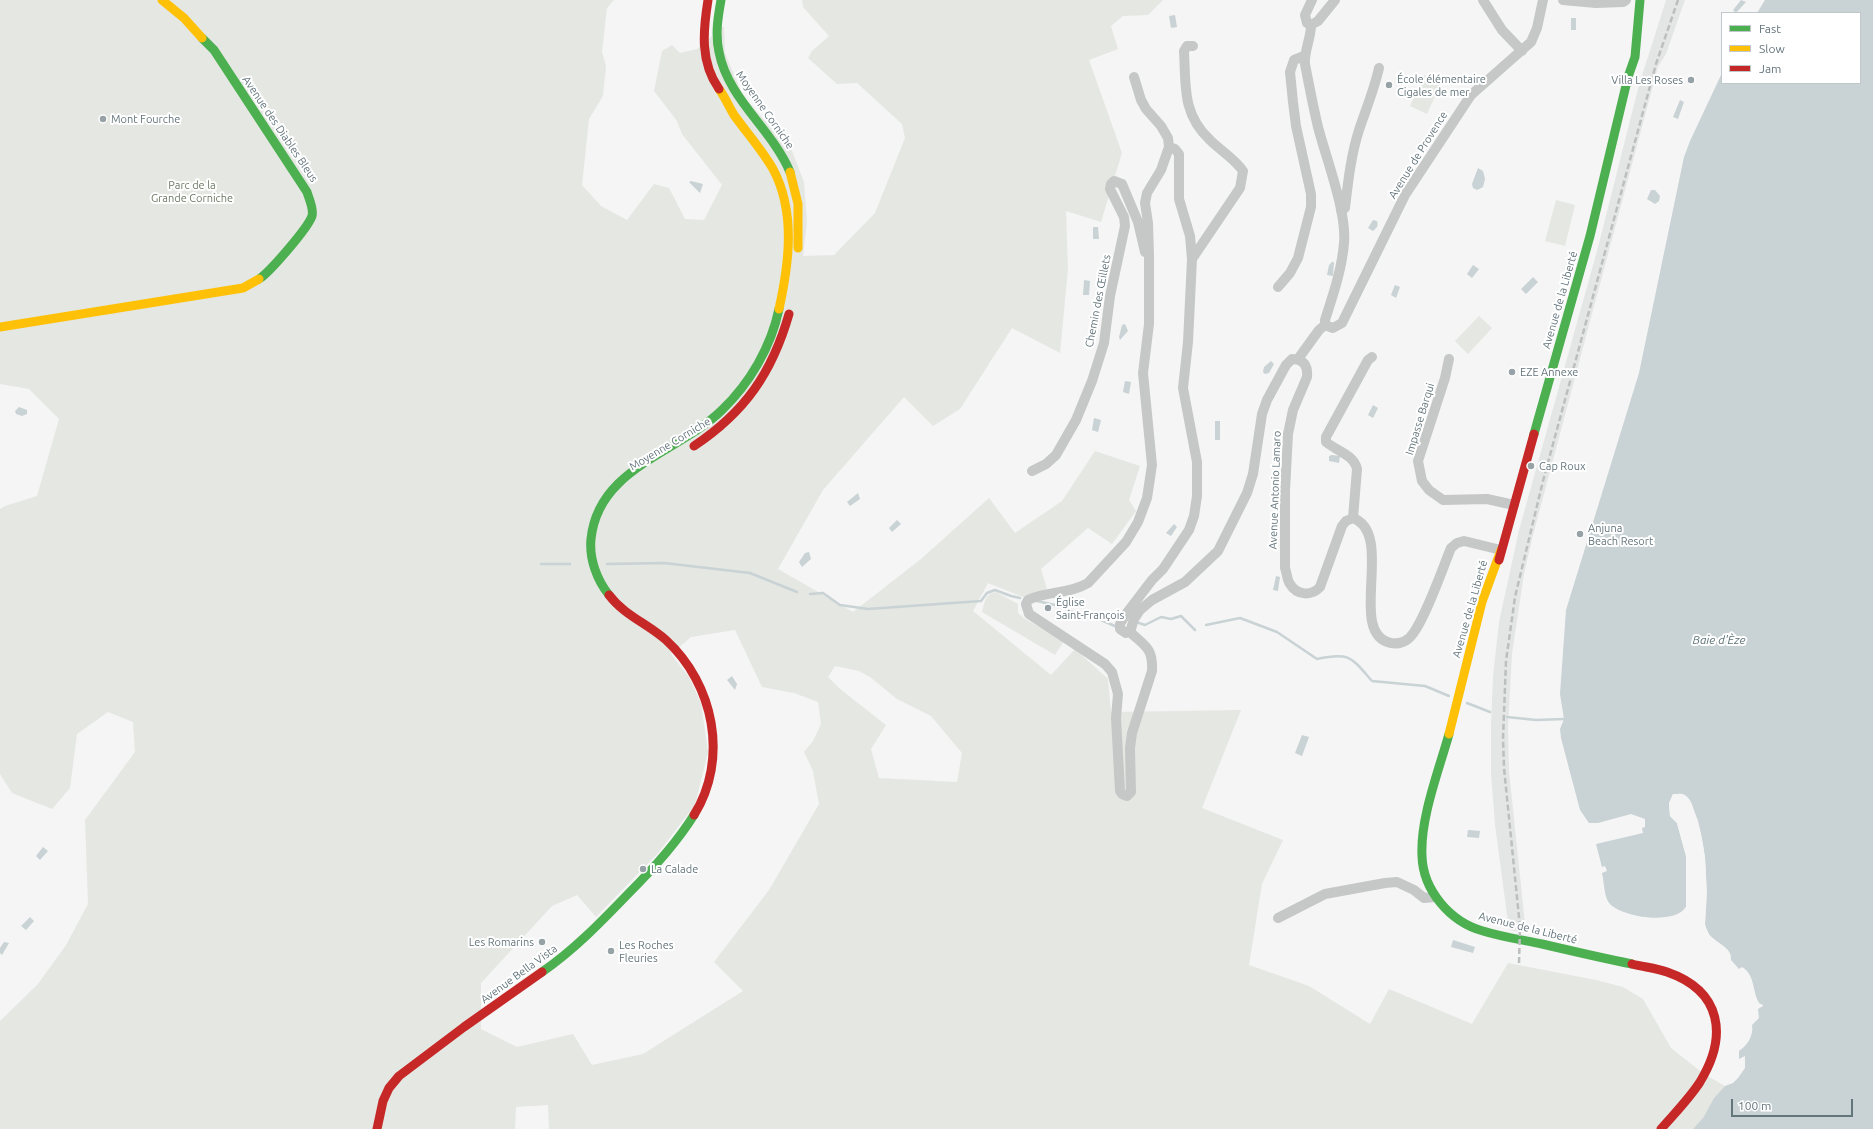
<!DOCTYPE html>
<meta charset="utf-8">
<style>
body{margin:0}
#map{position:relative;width:1873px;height:1129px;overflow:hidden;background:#f5f5f5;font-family:Ubuntu,sans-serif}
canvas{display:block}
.legend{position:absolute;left:1721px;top:12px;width:140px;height:72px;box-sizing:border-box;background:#fff;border:1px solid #c1c8cb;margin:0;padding:5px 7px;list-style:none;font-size:12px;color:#64757c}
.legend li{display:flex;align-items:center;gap:8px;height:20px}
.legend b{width:20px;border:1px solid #c1c8cb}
.scale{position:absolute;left:1731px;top:1099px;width:122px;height:18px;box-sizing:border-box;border:2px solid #64757c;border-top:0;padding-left:5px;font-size:12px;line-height:14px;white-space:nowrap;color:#64757c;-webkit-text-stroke:3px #fff;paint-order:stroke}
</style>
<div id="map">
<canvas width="1873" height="1129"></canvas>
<ul class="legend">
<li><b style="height:5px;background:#4caf50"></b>Fast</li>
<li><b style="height:5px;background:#ffc107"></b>Slow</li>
<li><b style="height:5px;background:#c62828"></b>Jam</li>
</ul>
<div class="scale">100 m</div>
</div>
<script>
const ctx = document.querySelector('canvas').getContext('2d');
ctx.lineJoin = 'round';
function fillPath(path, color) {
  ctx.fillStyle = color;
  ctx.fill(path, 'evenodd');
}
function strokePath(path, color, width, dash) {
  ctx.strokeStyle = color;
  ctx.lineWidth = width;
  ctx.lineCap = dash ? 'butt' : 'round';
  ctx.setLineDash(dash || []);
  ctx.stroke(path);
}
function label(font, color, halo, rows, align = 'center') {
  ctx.font = font + ' Ubuntu,sans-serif';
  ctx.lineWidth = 4;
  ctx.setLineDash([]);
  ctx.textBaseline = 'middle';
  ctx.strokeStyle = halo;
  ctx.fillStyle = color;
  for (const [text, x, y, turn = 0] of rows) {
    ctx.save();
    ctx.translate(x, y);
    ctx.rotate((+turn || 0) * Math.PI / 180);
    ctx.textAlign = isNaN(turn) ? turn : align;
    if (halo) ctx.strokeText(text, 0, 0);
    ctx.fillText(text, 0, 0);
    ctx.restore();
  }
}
const built = new Path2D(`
 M1666 0H1685L1666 54 1658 67 1533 535 1524 574 1512 654 1508 728 1509 771 1526 933 1509 930 1495 825 1491 774V724L1493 676 1499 622 1519 530 1597 251 1639 85Z`);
const green = new Path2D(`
 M0 0H614L607 8 602 52 606 66 603 96 589 119 582 185 601 206 627 220 654 184 669 188 685 219 704 220 722 185 682 134 677 121 654 91 662 51 672 45 680 53 697 49 724 26 725 53 743 96 792 151 804 182 807 222 803 256 834 255 875 213 905 138 902 124 857 83 837 84 808 58 812 51 829 36 803 7 802 0H1163L1148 15 1123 16 1111 26 1118 49 1089 60 1122 153 1101 222 1066 211 1068 269 1060 353 1012 328 960 409 933 426 904 397 823 490 778 569 853 612 921 559 989 498 1015 533 1062 501 1095 451 1140 466 1129 500 1136 511 1112 544 1088 528 1041 569 1047 589 1023 597 988 583 973 611 1051 675 1075 649 1108 679 1111 712 1241 710 1202 808 1283 840 1262 884 1249 965 1309 986 1370 1024 1389 989 1472 1024 1508 963 1596 980 1623 987 1643 999 1671 1048 1704 1074 1725 1086 1714 1098 1703 1118 1693 1129H549L548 1105 516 1107 515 1129H0V1021L38 984 66 945 88 904 85 820 135 752 133 722 108 712 77 734 70 788 52 809 12 793 0 774V509L5 506 37 496 59 419 29 389 0 384ZM735 630 762 687 794 693 818 702 821 724 813 741 804 752 813 771 819 804 769 890 714 962 743 991 643 1054 592 1065 573 1034 517 1047 481 1029V983L552 906 577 895 596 917 658 853 695 805 708 752 701 703 689 677 671 654 691 637ZM835 666 859 671 870 677 897 699 931 716 962 753 957 782 879 778 871 749 886 725 840 689 828 677Z
 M1424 75 1441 83 1427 114 1410 106Z
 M1556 200 1575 205 1565 246 1545 241Z
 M1479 316 1492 328 1468 354 1455 341Z
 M996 592 1018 604V613L1025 619 1064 641 1055 655 982 612C985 602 985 594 996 592Z`);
const water = new Path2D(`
 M1741 0 1746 2 1736 13 1733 10Z
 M1765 0H1873V1129H1693L1703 1118 1714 1098 1725 1086 1733 1083 1738 1078 1745 1068V1056L1739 1059V1051C1747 1046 1754 1035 1752 1025L1759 1018 1758 1009 1763 1006 1762 1004H1760C1752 994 1756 975 1742 967L1739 969 1731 960C1733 943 1705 943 1705 922 1707 885 1708 849 1695 813 1693 807 1691 799 1685 795 1681 793 1677 794 1673 794L1669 804 1670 816 1677 823 1686 856V907C1675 925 1622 918 1609 903 1604 896 1604 881 1602 873L1607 871 1605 866 1602 867 1596 844 1643 833 1642 828 1645 827V819L1631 814 1598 823H1589L1580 810 1561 738 1560 729 1564 719 1560 694 1566 610 1639 373 1684 157 1690 141 1722 73V83H1860V13H1757Z
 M1175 15 1177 27 1171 28 1169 16Z
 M1571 18H1576V30H1571Z
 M1680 100 1684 102 1678 119 1673 117Z
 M1478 168 1483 171 1485 179 1483 187 1477 190 1473 188 1472 184Z
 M691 181 703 184 700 193 689 182Z
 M1651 190H1655L1660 196 1659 201 1655 204 1647 199Z
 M1373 220 1377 221C1379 227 1376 228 1373 231L1368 228Z
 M1093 227H1098L1099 239H1093Z
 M1332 262H1334L1333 276 1327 275 1329 265Z
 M1473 265 1479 269 1472 278 1467 274Z
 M1533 277 1538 282 1526 294 1521 289Z
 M1084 280 1090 281 1089 295H1083Z
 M1395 285 1400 287 1396 298 1391 295Z
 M1125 324 1128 331 1120 340 1119 337 1122 325Z
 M1271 361 1274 364 1269 373 1265 374 1263 372 1264 367Z
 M1125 381 1131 382 1129 394 1123 392Z
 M1373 405 1378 408 1373 418 1368 415Z
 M19 407 27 410V414L22 416 16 414 15 411Z
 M1094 418 1101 420 1098 432 1092 430Z
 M1215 421H1220V440H1215Z
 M1332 455 1340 456 1339 463 1329 461V456Z
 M858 493 860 499 850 506 847 502Z
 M897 520 901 524 892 532 889 528Z
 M1174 524 1177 527 1171 536 1166 533Z
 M809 552 811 559 802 567 799 562 805 553Z
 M1276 576 1280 577 1278 591 1273 590Z
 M732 676 737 684 735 690 727 680Z
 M1302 735 1309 737 1302 756 1295 753Z
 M1468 830 1480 831 1479 838 1467 837Z
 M43 847 48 851 40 860 36 856Z
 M30 917 34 921 26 930 21 926Z
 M1453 940 1475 947 1473 953 1451 947Z
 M4 942 9 943 2 955 0 953V948Z`);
const pier = new Path2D(`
 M1673 794H1682L1688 798 1698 821 1705 857 1707 893 1705 925 1710 937H1708L1705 933 1703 925 1705 893 1703 857 1700 837 1690 804 1687 799 1682 796H1674L1671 803 1672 815 1679 822 1688 856V907L1683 914H1680L1686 907V856L1677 823 1670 816 1669 803Z`);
const stream = new Path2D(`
 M541 564H570
 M607 564 664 563 750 573 797 592
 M810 594 823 593 840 605 868 609 981 601 987 593 995 590 1011 596 1020 598
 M1037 601 1059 606 1075 613 1090 615 1117 627
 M1136 622 1145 625 1161 617 1171 619 1181 616 1195 630
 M1206 625 1240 618 1277 632 1317 659C1350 652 1351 657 1372 681L1425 686 1449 696
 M1467 703 1490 712
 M1507 717 1536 720 1564 719`);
const street = new Path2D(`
 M1312 0 1305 15 1307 23 1311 25 1318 21 1335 0
 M1483 0 1502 30 1522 51
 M1563 0 1596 3 1623 2 1626 0
 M1311 25C1311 39 1304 50 1305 64 1309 85 1313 106 1318 127 1326 158 1347 212 1344 243 1342 269 1333 295 1325 320V325L1333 328 1342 323 1405 195 1471 95 1531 42 1537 28 1543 0
 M1169 147 1175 149 1179 154V199L1190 236 1192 259 1188 342 1183 388 1197 462V496L1194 516 1189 530 1163 569 1152 580 1126 614 1120 624V629L1126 633 1130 632 1134 619 1140 610 1152 600 1185 582 1218 551 1247 493 1253 474 1262 414 1267 400 1286 365 1292 359C1304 359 1308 366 1307 377L1293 410 1288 434 1285 491V568C1287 573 1287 580 1290 584 1297 596 1312 596 1320 587L1342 526 1346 521 1353 518C1396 534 1346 634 1391 643 1397 644 1403 643 1408 639 1422 629 1443 567 1451 548L1457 543 1464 541 1501 550
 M1341 211 1345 208C1348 182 1351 155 1359 130 1366 109 1374 90 1379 68
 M1192 259 1240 188 1243 171C1234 158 1221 151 1210 140 1182 114 1186 86 1184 51L1187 46H1193
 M1278 287 1290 273 1298 258 1311 207V194L1296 126 1293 102 1290 72 1294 60 1304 56
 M1298 359 1319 330 1325 325
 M1449 359 1445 378 1418 461 1422 481 1429 490 1443 500 1487 499 1514 505
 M1032 471 1046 464 1056 455 1076 420 1092 381 1104 343 1110 296 1125 226 1124 217 1110 189 1111 184 1114 181 1122 184 1138 222 1145 252
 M1353 518 1357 469C1354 455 1337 451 1326 442V437L1368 360 1372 357
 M1130 632C1146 647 1153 648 1152 671L1132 733 1130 748 1131 792 1127 796 1122 794 1120 791 1116 718 1118 694 1112 672 1105 664 1029 614 1026 604 1028 600C1047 591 1070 594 1088 583L1126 542 1138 522 1147 498 1152 465 1143 373 1149 324V255L1148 223 1145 203 1147 193 1161 170 1169 147 1168 138 1161 126 1146 109 1141 100 1134 77
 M1278 918 1325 894 1385 883 1397 882 1414 890 1424 898 1435 897`);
const fast = new Path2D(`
 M721 0C718 17 715 34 719 52 728 99 772 129 790 172
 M202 38 214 50 307 192C309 199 314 209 312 216 308 228 269 273 259 279
 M1534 434 1590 236 1628 77 1635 57 1640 0
 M609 595C597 580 589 559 591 539 598 468 678 453 722 410 750 383 771 347 779 309
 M1449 734C1439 770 1420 818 1422 856 1423 890 1450 922 1483 931 1502 937 1523 940 1542 944 1572 951 1602 958 1632 964
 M542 972C574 950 601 922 628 894 652 870 676 844 694 815`);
const slow = new Path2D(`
 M162 0 184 18 202 38
 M719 89C725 97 729 107 734 115 747 133 762 150 773 169 796 212 789 264 779 309
 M790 172 798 204V248
 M0 327 243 288 259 279
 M1449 734 1482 602 1501 550`);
const jam = new Path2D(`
 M708 0C703 31 700 62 719 89
 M694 446C745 412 772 373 789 314
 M1499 560 1534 434
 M609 595C624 615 648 624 666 640 714 684 729 759 694 815
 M1632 964C1643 967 1656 968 1667 972 1722 991 1728 1036 1700 1082 1689 1099 1674 1114 1661 1129
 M377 1129 383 1101 389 1088 399 1076 464 1027 542 972`);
const rail = new Path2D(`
 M1519 963 1520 927 1504 768 1503 738 1506 661 1515 597 1543 481 1656 64 1678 0`);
const markers = [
 [1691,80,4,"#97a2a6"],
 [1389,85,4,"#97a2a6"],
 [103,119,4,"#97a2a6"],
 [1512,372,4,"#97a2a6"],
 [1531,466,4,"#97a2a6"],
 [1580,534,4,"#97a2a6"],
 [1048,608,4,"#97a2a6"],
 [643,869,4,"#97a2a6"],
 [542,942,4,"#97a2a6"],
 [611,951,4,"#97a2a6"]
];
const poiNames = [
 ["École élémentaire",1397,79],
 ["Cigales de mer",1397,92],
 ["Villa Les Roses",1683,80,"right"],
 ["Mont Fourche",111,119],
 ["EZE Annexe",1520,372],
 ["Cap Roux",1539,466],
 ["Anjuna",1588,528],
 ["Beach Resort",1588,541],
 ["Église",1056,602],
 ["Saint-François",1056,615],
 ["La Calade",651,869],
 ["Les Romarins",534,942,"right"],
 ["Les Roches",619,945],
 ["Fleuries",619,958]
];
const streetNames = [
 ["Moyenne Corniche",765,110,55],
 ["Avenue des Diables Bleus",280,129,56],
 ["Avenue de Provence",1418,155,-58],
 ["Avenue de la Liberté",1560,300,-74],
 ["Chemin des Œillets",1098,301,-79],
 ["Impasse Barqui",1420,419,-73],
 ["Moyenne Corniche",670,444,-31],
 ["Avenue Antonio Lamaro",1275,490,-88],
 ["Avenue de la Liberté",1470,609,-74],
 ["Avenue de la Liberté",1528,928,14],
 ["Avenue Bella Vista",519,974,-36]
];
const parkNames = [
 ["Parc de la",192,185],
 ["Grande Corniche",192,198]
];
const waterNames = [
 ["Baie d'Èze",1719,640]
];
fillPath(built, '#e4e6e5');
fillPath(green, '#e4e7e2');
fillPath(water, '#c9d2d4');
fillPath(pier, '#f5f5f5');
strokePath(stream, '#c9d2d4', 2.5);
strokePath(street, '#c6c8c8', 10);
strokePath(fast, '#4caf50', 9);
strokePath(slow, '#ffc107', 9);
strokePath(jam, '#c62828', 9);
strokePath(rail, '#bcbfbf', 2.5, [6, 3]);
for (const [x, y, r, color] of markers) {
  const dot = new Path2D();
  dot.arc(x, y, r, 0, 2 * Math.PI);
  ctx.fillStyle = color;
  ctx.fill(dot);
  strokePath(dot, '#fff', 1.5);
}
label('11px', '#64757c', '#fff', poiNames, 'left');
label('11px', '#64757c', '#fff', streetNames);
label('11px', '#6d7a66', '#fff', parkNames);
label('italic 12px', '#5e7478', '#fff', waterNames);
</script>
